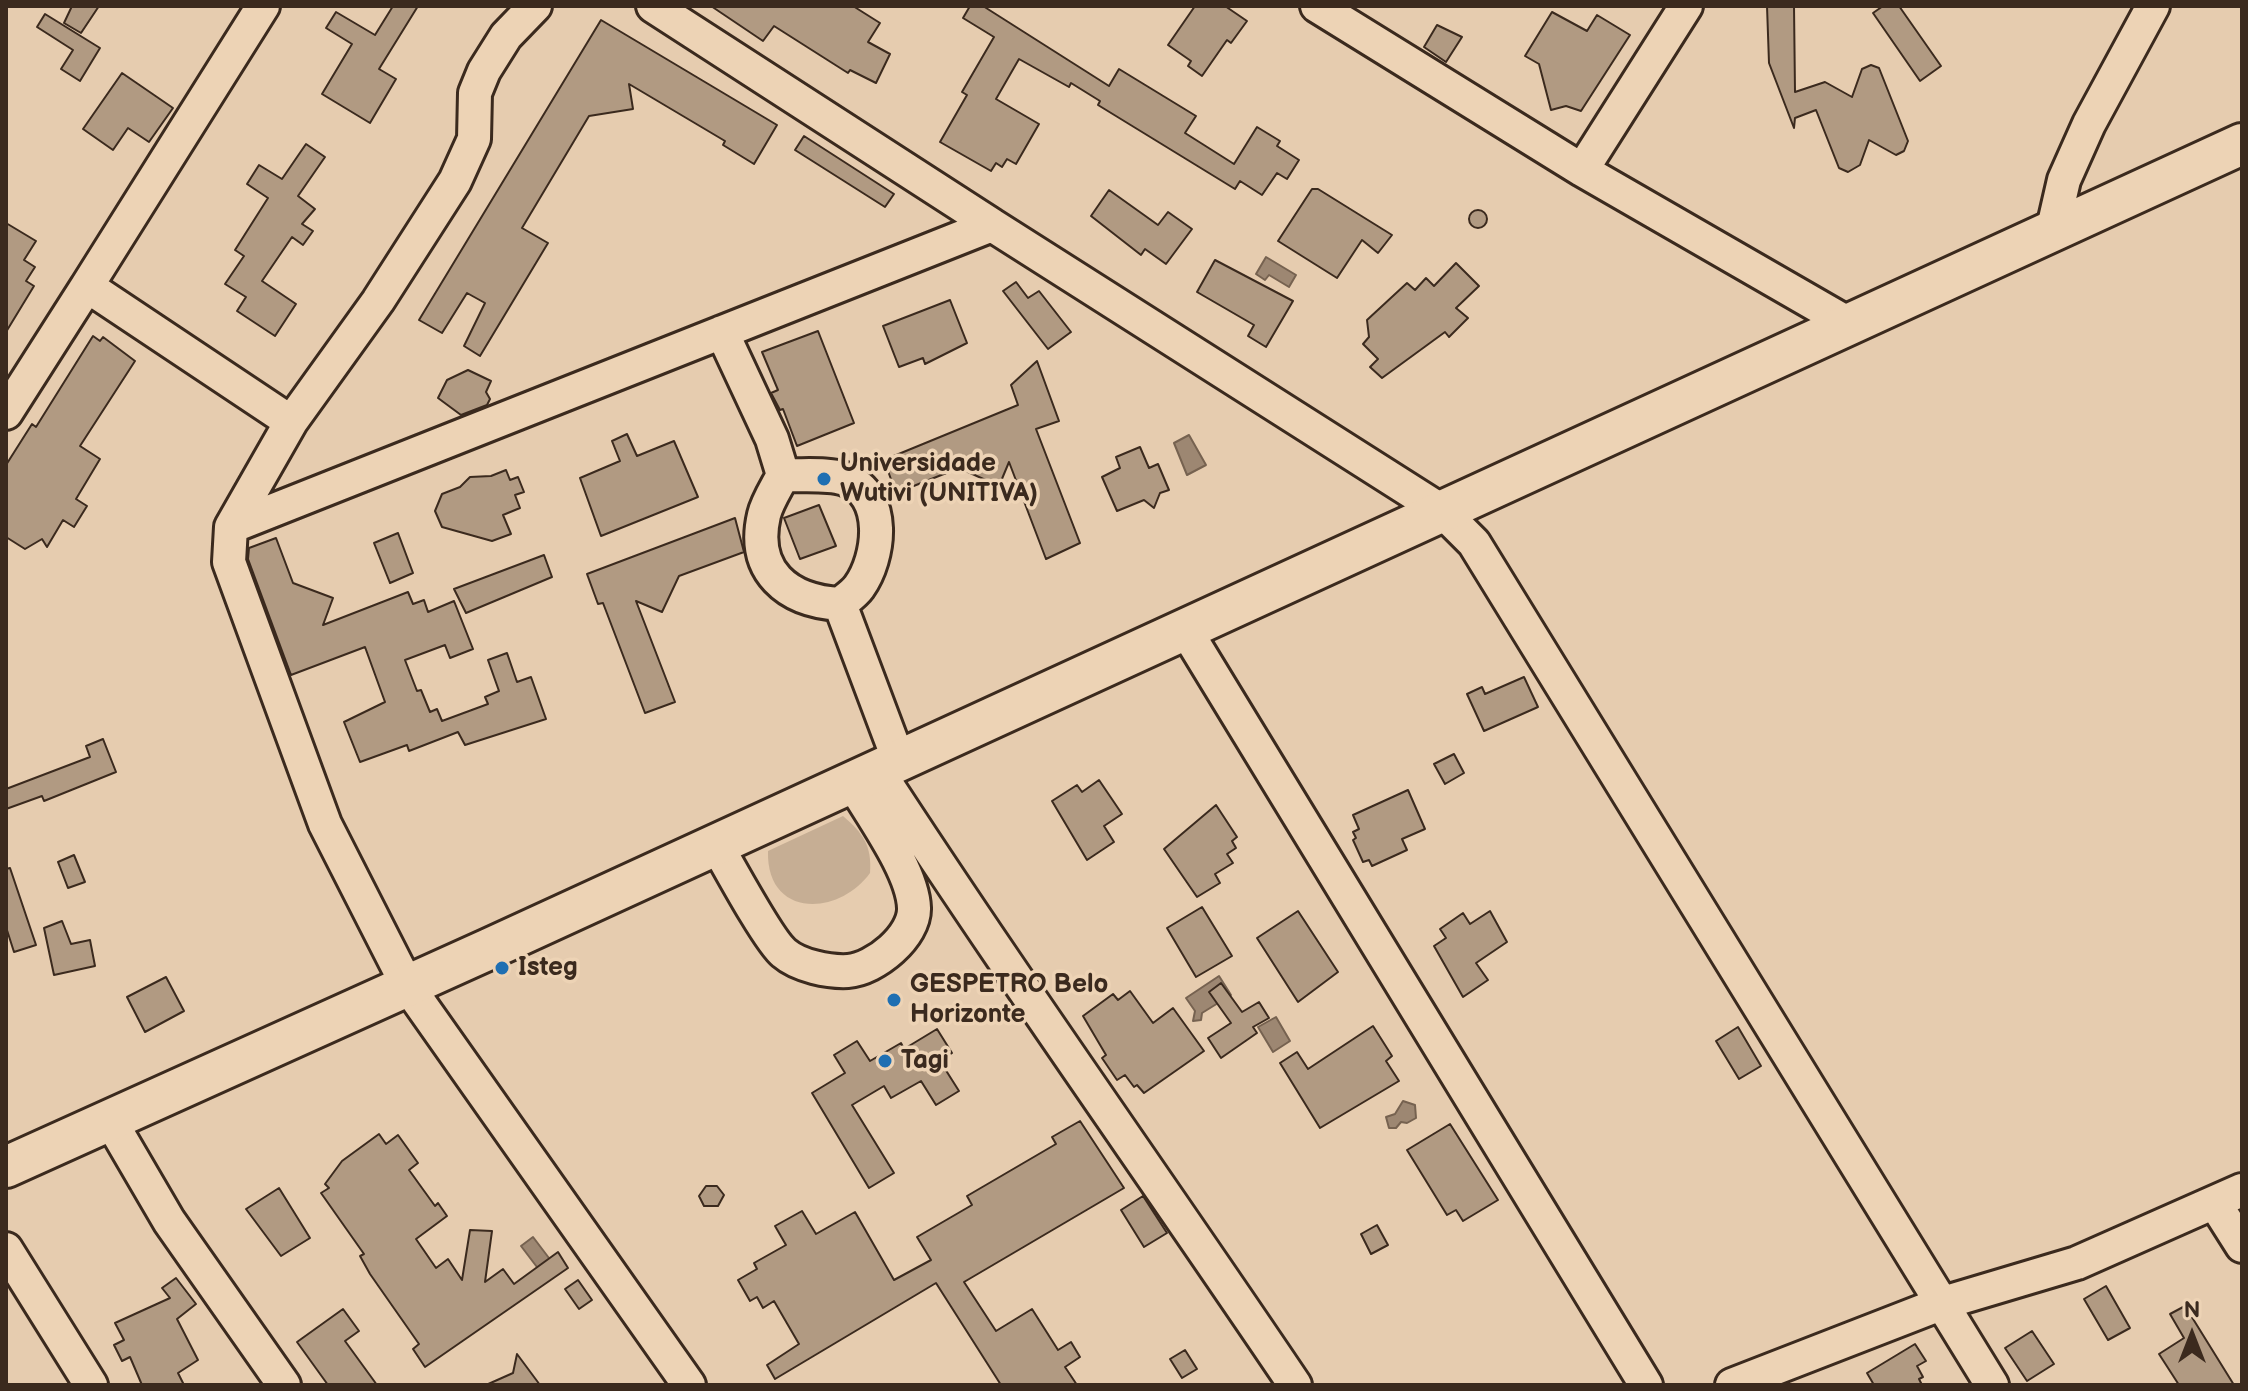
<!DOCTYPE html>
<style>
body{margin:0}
#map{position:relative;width:2248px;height:1391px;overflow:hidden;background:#e6ccaf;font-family:"Balsamiq Sans",sans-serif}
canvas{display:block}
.frame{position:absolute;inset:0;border:8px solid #3b2a1e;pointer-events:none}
.north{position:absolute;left:2152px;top:1295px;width:80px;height:80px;-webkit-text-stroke:6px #edd3b5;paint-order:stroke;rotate:0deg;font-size:22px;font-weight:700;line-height:32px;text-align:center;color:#3b2a1e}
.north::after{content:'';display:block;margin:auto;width:28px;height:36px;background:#3b2a1e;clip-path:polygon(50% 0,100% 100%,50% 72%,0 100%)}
</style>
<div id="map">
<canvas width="2248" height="1391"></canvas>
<div class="frame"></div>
<div class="north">N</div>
</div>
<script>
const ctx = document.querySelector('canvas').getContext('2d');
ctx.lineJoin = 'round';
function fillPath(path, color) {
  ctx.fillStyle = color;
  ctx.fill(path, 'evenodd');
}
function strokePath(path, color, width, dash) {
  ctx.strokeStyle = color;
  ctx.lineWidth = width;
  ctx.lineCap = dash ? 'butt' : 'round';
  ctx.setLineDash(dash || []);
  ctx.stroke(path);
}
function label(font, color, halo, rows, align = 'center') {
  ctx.font = font + ' "Balsamiq Sans",sans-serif';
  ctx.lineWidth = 7;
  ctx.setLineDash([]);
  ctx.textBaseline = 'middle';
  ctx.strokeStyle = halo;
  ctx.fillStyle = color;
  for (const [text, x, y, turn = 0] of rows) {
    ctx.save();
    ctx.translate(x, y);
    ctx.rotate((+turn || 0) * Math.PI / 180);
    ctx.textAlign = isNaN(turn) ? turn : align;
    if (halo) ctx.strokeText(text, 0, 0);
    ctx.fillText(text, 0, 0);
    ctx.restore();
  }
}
const green = new Path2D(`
 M843 816C863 833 872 846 870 873 838 917 766 918 768 851Z`);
const water = new Path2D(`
 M1266 257 1296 275 1289 287 1269 275 1265 280 1256 274Z
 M1189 435 1206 465 1187 475 1174 443Z
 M1219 976 1231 995 1202 1013 1201 1020 1193 1021 1195 1011 1186 998Z
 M1276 1017 1290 1041 1273 1052 1258 1027Z
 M1403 1101 1415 1105 1416 1118 1407 1123 1401 1122 1396 1128H1389L1386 1117 1395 1114Z
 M533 1237 555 1266 543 1275 521 1246Z`);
const building = new Path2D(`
 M72 6H99L81 33 64 23Z
 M393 6H418L379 69 396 79 370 123 322 94 352 44 326 28 336 12 375 35Z
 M711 6H853L880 23 868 42 890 54 876 83 850 70 848 73 774 26 763 41Z
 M970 6H983L1109 86 1119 69 1196 116 1185 133 1234 164 1257 127 1280 141 1277 146 1299 160 1287 179 1277 173 1262 195 1240 181 1235 189 1098 105 1100 101 1071 83 1069 87 1019 59 996 99 1039 124 1016 164 1007 159 1002 167 996 163 991 171 940 142 967 95 962 92 994 37 963 18Z
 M1195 6H1225L1247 21 1231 43 1227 40 1202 76 1188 66 1191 61 1168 45Z
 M1767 6H1794L1795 92 1825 82 1852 97 1862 69 1871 65 1879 68 1908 141 1904 151 1896 155 1869 140 1860 165 1848 172 1839 168 1816 110 1795 118 1794 128 1769 63Z
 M1883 6H1899L1941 66 1920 81 1873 13Z
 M1552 12 1587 31 1597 15 1630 35 1581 111 1566 106 1551 110 1539 64 1525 56Z
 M45 14 100 48 80 81 61 69 73 50 37 27Z
 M601 20 777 125 754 164 723 145 725 141 629 84 633 109 589 116 522 228 548 243 480 356 464 346 485 303 467 293 442 333 419 320Z
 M1437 25 1462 37 1446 62 1424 47Z
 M122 73 173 108 149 142 128 128 113 150 83 129Z
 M804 136 894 194 885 207 795 150Z
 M306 144 325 157 298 196 315 209 302 224 313 231 303 245 292 237 262 281 296 304 275 336 237 311 246 297 225 284 244 256 235 250 268 198 247 184 259 165 282 179Z
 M1312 189H1318L1392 235 1378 253 1362 240 1337 278 1278 241Z
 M1109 190 1158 225 1168 212 1192 229 1166 264 1145 249 1141 255 1091 216Z
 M1469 219a9 9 0 1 1 18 0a9 9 0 1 1-18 0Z
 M6 223 36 241 24 260 35 267 26 281 34 286 6 332Z
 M1215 260 1293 301 1266 347 1248 336 1254 325 1197 292Z
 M1456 263 1479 286 1456 308 1468 318 1449 337 1445 332 1382 378 1370 367 1378 359 1363 344 1369 337 1367 320 1407 283 1415 290 1426 278 1434 286Z
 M1016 282 1028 298 1039 291 1071 332 1048 349 1003 291Z
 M950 300 967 343 925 364 923 358 899 367 883 326Z
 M818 331 854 423 797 446 783 409 780 410 771 393 778 390 762 352Z
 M93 336 100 341 103 337 135 361 80 446 100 459 76 499 87 506 74 527 63 520 47 547 42 539 25 549 6 537V465L32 424 36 427Z
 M1037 361 1059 421 1036 429 1080 543 1046 559 1009 462 999 486 959 468 896 493 884 460 1018 405 1011 385Z
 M468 370 491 381 486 392 490 399 487 405 461 415 438 398 447 380Z
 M627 434 637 456 674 441 698 497 601 536 580 478 620 461 612 441Z
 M1140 447 1149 468 1158 464 1169 490 1160 493 1154 508 1144 500 1117 511 1102 477 1120 468 1116 457Z
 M506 470 510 480 518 477 524 492 515 495 520 508 503 515 511 534 492 541 442 527 435 511 442 494 460 487 470 477 491 476Z
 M819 505 836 546 800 559 784 518Z
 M735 518 744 552 679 576 662 612 636 601 675 702 645 713 603 603 598 604 587 574Z
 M398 533 413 573 390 583 374 543Z
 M276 538 293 583 333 598 323 625 408 592 413 604 424 600 428 612 454 601 473 649 450 658 445 645 405 660 417 691 421 690 430 712 437 709 442 721 488 704 485 697 499 691 488 660 507 653 517 682 531 677 546 719 465 745 458 732 409 751 407 745 360 762 344 722 385 702 365 647 291 675 248 559 249 548Z
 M544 555 552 577 466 613 454 589Z
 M1524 677 1538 707 1484 731 1467 694 1482 687 1485 694Z
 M103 739 116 772 44 801 42 796 6 809V789L90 757 86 746Z
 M1454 754 1464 773 1445 784 1434 764Z
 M1099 780 1122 814 1104 826 1114 842 1087 860 1052 801 1077 785 1082 792Z
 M1408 790 1425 829 1402 839 1407 850 1372 866 1369 860 1363 862 1353 840 1356 838 1353 832 1359 829 1353 815Z
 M1216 805 1237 837 1232 841 1236 848 1227 854 1233 863 1215 874 1220 883 1197 897 1164 849Z
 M74 855 85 882 68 888 58 862Z
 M10 868 36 945 14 952 6 927V869Z
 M1202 907 1232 956 1196 977 1167 928Z
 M1298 911 1338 972 1298 1002 1257 938Z
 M1490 911 1507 942 1476 963 1488 980 1463 997 1434 946 1446 938 1440 929 1463 913 1470 924Z
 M62 921 71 944 90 940 95 966 54 975 44 928Z
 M166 977 184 1011 145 1032 127 997Z
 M1221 983 1242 1012 1259 1002 1269 1018 1253 1027 1257 1033 1221 1058 1208 1038 1231 1023 1209 992Z
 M1130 991 1153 1023 1173 1008 1204 1051 1144 1093 1137 1085 1134 1087 1125 1075 1117 1080 1102 1058 1106 1055 1083 1016 1113 994 1118 1000Z
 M1373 1026 1392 1056 1386 1061 1399 1081 1320 1128 1280 1063 1297 1052 1308 1069Z
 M1738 1027 1761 1066 1739 1079 1716 1041Z
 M937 1029 952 1053 940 1061 959 1091 936 1105 921 1081 891 1098 884 1086 852 1105 894 1173 869 1188 812 1093 845 1073 834 1055 857 1041 870 1061 901 1043 904 1049Z
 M1080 1121 1124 1188 964 1282 996 1331 1032 1309 1058 1350 1071 1342 1080 1357 1065 1367 1077 1385H1001L936 1283 775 1379 767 1365 799 1344 774 1301 763 1308 757 1297 750 1301 738 1280 757 1269 754 1263 786 1245 775 1226 802 1211 816 1234 855 1212 894 1280 931 1260 917 1237 972 1205 967 1196 1056 1144 1052 1137Z
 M1450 1124 1498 1200 1463 1221 1456 1210 1447 1215 1407 1150Z
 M379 1134 386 1144 398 1135 418 1163 409 1170 435 1206 438 1203 447 1216 416 1239 436 1268 448 1259 462 1280 470 1230 492 1231 485 1282 503 1269 514 1284 558 1252 568 1268 425 1367 413 1349 419 1344 370 1274 360 1256 364 1254 321 1193 329 1188 325 1184 342 1161Z
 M706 1186H717L724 1195 718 1206H704L699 1196Z
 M279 1188 310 1238 281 1256 246 1209Z
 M1143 1196 1167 1233 1144 1247 1121 1210Z
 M1377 1225 1388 1245 1371 1254 1361 1234Z
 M176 1278 196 1304 177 1319 198 1360 178 1373 184 1385H142L130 1357 122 1361 114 1345 124 1340 115 1323 170 1298 162 1288Z
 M578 1280 592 1300 579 1309 565 1289Z
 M2106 1286 2130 1328 2108 1340 2084 1299Z
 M2185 1306 2234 1385H2179L2159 1354 2184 1338 2170 1314Z
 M343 1309 359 1331 345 1341 377 1385H328L297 1342Z
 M2032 1331 2054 1364 2027 1381 2005 1348Z
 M1915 1344 1926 1361 1917 1366 1923 1377 1919 1379 1922 1385H1874L1867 1373Z
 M1185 1350 1197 1369 1182 1378 1170 1359Z
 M517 1354 540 1385H486L513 1373Z`);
const minor = new Path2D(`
 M263 6 87 286 291 422 231 527 229 562 325 824 407 985 689 1385
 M653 6 992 225
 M1317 6 1582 170 1851 325
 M1582 170 1686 6
 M2053 228 2064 180 2089 124 2153 6
 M722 332 772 439 783 475C777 487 767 502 764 515 751 571 787 601 840 604L899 761
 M6 413 87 286
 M291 422 378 301 455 181 474 139 475 93 484 71 506 36 535 6
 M783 475C801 476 829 473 845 479 888 495 880 558 859 587 854 594 846 599 840 604
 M231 527 992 225 1442 511 1474 543 1992 1385
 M1185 629 1646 1385
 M878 771C1013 979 1157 1180 1295 1385
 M716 844C728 865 769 941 784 953 799 966 829 972 848 971 875 969 915 936 914 908 913 871 871 815 852 782
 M110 1120 169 1221 284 1385
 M2216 1205 2242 1246
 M6 1249 91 1385
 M1732 1385 1943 1303 2077 1263 2242 1190`);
const major = new Path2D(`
 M6 1167 489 949 2242 144`);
const markers = [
 [824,479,8,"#1f6fb2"],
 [502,968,8,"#1f6fb2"],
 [894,1000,8,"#1f6fb2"],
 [885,1061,8,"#1f6fb2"]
];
const poiNames = [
 ["Universidade",840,464],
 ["Wutivi (UNITIVA)",840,494],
 ["Isteg",518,968],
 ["GESPETRO Belo",910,985],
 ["Horizonte",910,1015],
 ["Tagi",901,1061]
];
fillPath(green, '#c6ae94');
fillPath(water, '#9d8772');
strokePath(water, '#766250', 2);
fillPath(building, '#b19a82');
strokePath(building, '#3b2a1e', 2);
strokePath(minor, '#3b2a1e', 38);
strokePath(major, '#3b2a1e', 46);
strokePath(minor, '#edd3b5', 32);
strokePath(major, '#edd3b5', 40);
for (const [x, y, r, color] of markers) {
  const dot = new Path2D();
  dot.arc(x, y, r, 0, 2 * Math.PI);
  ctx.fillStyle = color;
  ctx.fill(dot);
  strokePath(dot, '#edd3b5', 3);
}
label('bold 26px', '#3b2a1e', '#edd3b5', poiNames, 'left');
</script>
